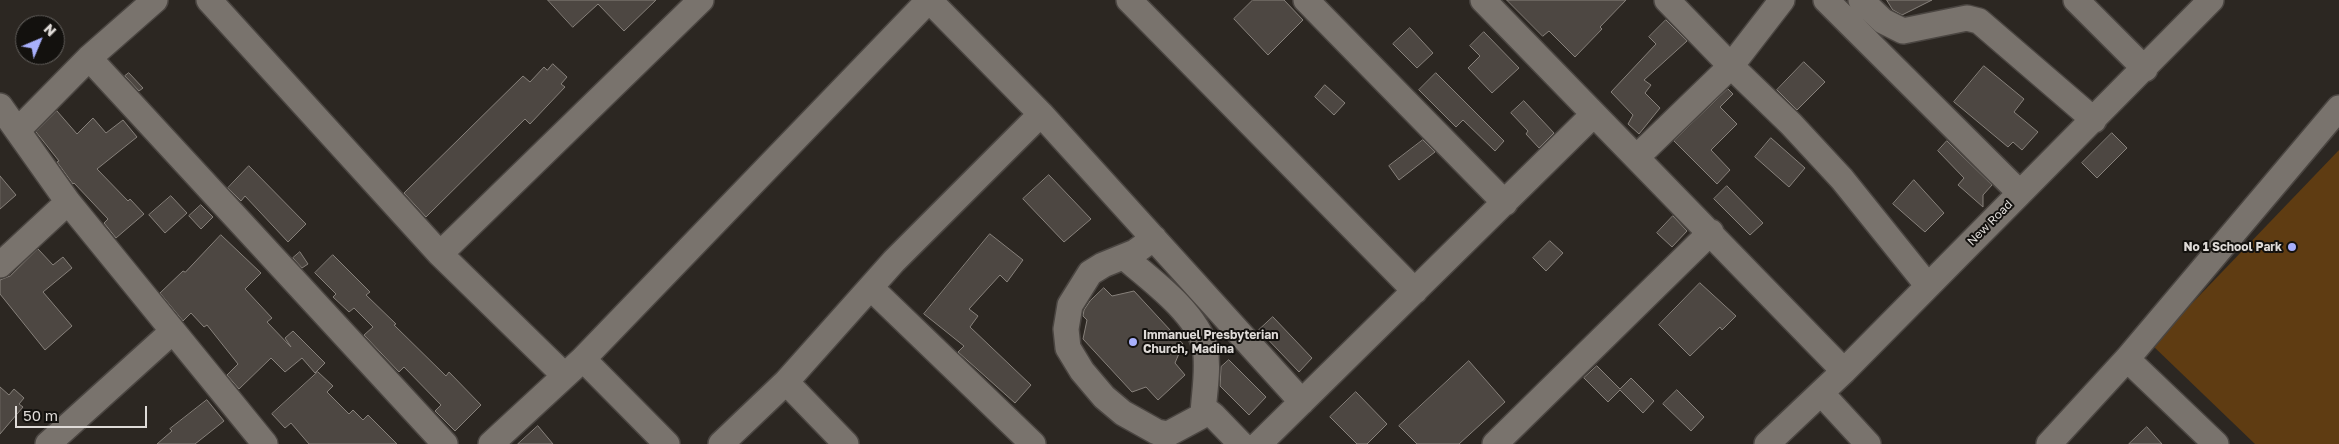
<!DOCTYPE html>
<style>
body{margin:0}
#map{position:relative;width:2339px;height:444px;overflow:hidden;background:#2c2722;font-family:"Golos Text",sans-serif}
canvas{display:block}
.north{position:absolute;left:15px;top:15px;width:50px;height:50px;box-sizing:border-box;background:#13110e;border:1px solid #65625f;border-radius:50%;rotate:45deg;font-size:14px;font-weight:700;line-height:20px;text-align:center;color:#dfdbd8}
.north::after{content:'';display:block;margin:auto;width:18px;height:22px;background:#a8b0fc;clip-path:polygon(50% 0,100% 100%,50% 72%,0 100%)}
.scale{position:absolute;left:15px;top:406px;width:132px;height:22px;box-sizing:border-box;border:2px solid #dfdbd8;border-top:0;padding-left:6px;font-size:15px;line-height:18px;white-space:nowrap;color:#dfdbd8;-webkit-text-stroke:4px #13110e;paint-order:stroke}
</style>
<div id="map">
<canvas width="2339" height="444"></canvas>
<div class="north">N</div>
<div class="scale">50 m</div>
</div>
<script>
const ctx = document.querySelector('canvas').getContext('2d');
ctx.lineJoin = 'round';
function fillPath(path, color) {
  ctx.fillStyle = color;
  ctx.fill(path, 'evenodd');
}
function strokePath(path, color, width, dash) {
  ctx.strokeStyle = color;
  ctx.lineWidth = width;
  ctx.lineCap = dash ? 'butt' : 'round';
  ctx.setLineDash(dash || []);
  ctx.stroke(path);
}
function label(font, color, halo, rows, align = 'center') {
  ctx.font = font + ' "Golos Text",sans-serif';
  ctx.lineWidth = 4;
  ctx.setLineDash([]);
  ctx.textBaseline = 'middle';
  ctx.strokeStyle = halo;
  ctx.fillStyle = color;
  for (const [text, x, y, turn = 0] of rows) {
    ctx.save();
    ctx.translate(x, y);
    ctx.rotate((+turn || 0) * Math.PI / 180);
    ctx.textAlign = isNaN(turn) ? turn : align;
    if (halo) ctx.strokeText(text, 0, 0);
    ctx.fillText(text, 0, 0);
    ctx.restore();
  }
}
const green = new Path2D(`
 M2339 150V444H2255L2152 345Z`);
const building = new Path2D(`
 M548 0H656L624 31 598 4 573 27Z
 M1253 0H1284L1303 20 1268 55 1234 19Z
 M1507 0H1626L1600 27 1602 29 1575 57 1549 31 1543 36Z
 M1887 0H1932L1902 15 1893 10Z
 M1666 20 1687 41 1644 80 1651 85 1645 93 1660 108 1639 134 1628 124 1633 115 1611 92 1656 44 1649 37Z
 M1410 28 1433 53 1417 68 1393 44Z
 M1484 32 1519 68 1492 93 1468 68 1480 56 1470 46Z
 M1804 62 1825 82 1797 110 1777 90Z
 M553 64 567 77 561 84 565 87 530 124 525 119 426 217 404 193 523 76 530 82 544 67 547 70Z
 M1984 66 2024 99 2014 112 2038 132 2022 150 2013 142 2008 147 1954 102Z
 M129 73 143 88 139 91 125 76Z
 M1436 73 1504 141 1495 151 1463 120 1456 127 1419 90Z
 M1325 85 1345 103 1334 115 1315 97Z
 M1728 89 1733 94 1720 107 1737 124 1711 150 1730 170 1717 184 1674 141Z
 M1524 101 1554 133 1539 148 1526 134 1528 131 1511 113Z
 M57 111 77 134 93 118 106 133 123 120 137 137 97 169 128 201 130 199 144 214 116 238 104 223 108 219 74 183 73 184 57 162 59 161 36 132Z
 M2112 133 2127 148 2097 178 2082 163Z
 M1771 138 1805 168 1789 187 1755 157Z
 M1423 140 1435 152 1399 180 1389 166Z
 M1947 141 1992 185 1983 195V207L1958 185 1964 178 1938 151Z
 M249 166 306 224 288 242 245 196 241 201 228 188Z
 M1049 175 1091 219 1064 242 1023 199Z
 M0 176 16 195 0 209Z
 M1914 180 1944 213 1925 232 1893 204Z
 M1727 186 1763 223 1750 235 1714 199Z
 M171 196 187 213 165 233 149 215Z
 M201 205 213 217 201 229 189 216Z
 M1673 216 1687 231 1672 247 1657 233Z
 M990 234 1023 260 1007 282 1000 275 969 309 978 316 970 327 1031 385 1015 403 958 352 964 346 924 314Z
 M221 235 261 273 245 289 272 318 267 322 291 347 285 338 293 331 325 363 315 373 302 358 285 372 271 358 239 389 227 375 238 364 207 325 204 327 191 313 183 321 160 293 183 271 185 272Z
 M1550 241 1563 253 1546 271 1533 258Z
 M38 249 53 265 63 257 72 268 43 292 72 326 45 350 0 294V280L10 276Z
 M300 252 308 264 302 268 293 258Z
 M333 255 370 292 366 295 396 324 394 325 446 376 449 372 481 405 455 431 435 411 441 405 404 367 399 372 364 335 373 327 354 308 349 312 333 297 336 294 315 273Z
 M1700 283 1736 316 1722 330 1720 327 1690 356 1659 325Z
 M1104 288 1112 296 1134 291 1183 344 1175 363 1185 375 1158 400 1146 387 1132 392 1083 339 1087 320 1083 316 1084 310 1090 301Z
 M1273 317 1312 358 1299 372 1259 330Z
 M1229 360 1266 397 1249 415 1220 386 1221 367Z
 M1469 361 1505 402 1459 444H1417L1399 426Z
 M1597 366 1620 389 1631 378 1654 401 1643 413 1620 390 1608 402 1584 378Z
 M318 372 333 386 327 392 349 414 353 410 363 420 368 415 397 444H309L291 423 285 428 272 414Z
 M0 387 9 395 14 389 24 398 19 404 23 407 0 434Z
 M1677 390 1704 417 1691 431 1663 404Z
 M1356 392 1387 424 1367 444H1357L1330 417Z
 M207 400 224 421 195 444H157L172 431 170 429Z
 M538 426 553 444H518Z
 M2147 427 2162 444H2129Z`);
const minor = new Path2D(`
 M209 0 440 254 564 375
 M1129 0 1415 291
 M1306 0 1505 203
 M1483 0 1844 371
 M1667 0 1731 66 1791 124 1842 179 1928 286
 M1826 0 2020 193
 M1861 0 1883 21 1903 31 1967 18 1979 21 2094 120
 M2076 0 2145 69
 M89 58 445 444
 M0 106 68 202 265 444
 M18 130 89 58 155 0
 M1637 157 1731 66 1782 0
 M1154 238 1135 252 1103 265 1090 273 1070 305 1066 329 1068 348 1082 371 1104 397 1123 413 1157 432 1168 434 1209 412 1213 415 1241 444
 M440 254 701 0
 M1124 257C1150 279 1198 314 1205 348 1209 369 1204 394 1203 414
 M0 265 68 202
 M871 288 1033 444
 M583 359 667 444
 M2127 359 2216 444
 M786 382 846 444
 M1821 393 1868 444
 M48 444 173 331
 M491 444 583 359 929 0 1041 114 1302 402
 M721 444 786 382 894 261 1041 114
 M1259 444 1594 114
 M1495 444 1711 232
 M1767 444 1844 371 2211 0
 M2049 444 2127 359 2339 108`);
const markers = [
 [2292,247,5,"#a8b0fc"],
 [1133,342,5,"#a8b0fc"]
];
const streetNames = [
 ["New Road",1990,223,-45]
];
const poiNames = [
 ["No 1 School Park",2282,247],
 ["Immanuel Presbyterian",1143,335,"left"],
 ["Church, Madina",1143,349,"left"]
];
fillPath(green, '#5f3c12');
fillPath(building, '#4d4742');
strokePath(building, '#87817b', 1);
strokePath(minor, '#4a4541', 28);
strokePath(minor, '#79736d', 25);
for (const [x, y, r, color] of markers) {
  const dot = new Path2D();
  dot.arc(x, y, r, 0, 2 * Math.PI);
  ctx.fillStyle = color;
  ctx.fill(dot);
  strokePath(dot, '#13110e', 2);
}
label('12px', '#dfdbd8', '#13110e', streetNames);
label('bold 12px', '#dfdbd8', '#13110e', poiNames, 'right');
</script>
